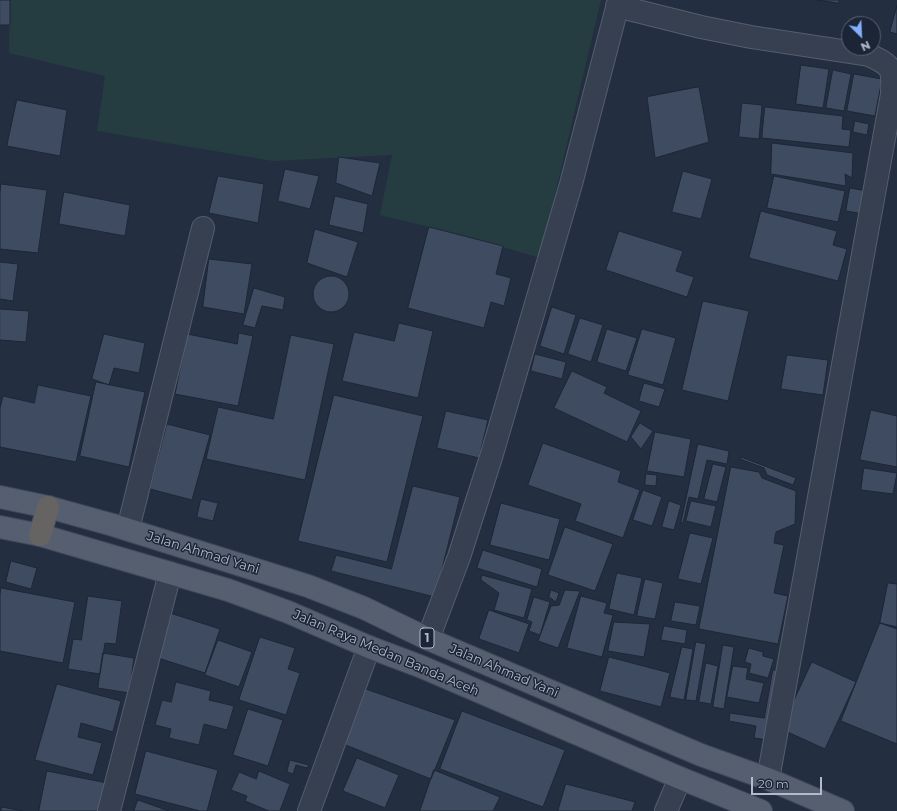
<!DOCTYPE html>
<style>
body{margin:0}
#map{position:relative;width:897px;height:811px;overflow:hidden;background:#232e40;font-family:Montserrat,sans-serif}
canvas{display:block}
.north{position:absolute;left:841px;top:16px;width:40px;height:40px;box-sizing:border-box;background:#1c2535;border:1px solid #586171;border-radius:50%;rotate:156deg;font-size:11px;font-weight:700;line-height:16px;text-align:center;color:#b3bbcb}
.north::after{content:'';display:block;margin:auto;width:14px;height:18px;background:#84aeff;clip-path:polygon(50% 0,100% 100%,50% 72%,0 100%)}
.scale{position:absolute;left:751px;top:777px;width:71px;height:18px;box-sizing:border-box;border:2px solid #b3bbcb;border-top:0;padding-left:5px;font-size:12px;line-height:14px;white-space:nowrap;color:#b3bbcb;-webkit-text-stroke:3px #1c2535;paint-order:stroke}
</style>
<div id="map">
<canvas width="897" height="811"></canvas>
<div class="north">N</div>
<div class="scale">20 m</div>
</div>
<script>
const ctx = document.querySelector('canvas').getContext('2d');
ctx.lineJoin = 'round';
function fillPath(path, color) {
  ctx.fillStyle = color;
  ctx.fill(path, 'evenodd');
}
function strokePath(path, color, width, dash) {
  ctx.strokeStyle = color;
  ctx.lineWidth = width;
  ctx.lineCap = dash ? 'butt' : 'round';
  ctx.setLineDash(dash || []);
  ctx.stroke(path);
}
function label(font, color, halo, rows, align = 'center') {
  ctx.font = font + ' Montserrat,sans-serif';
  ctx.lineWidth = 3;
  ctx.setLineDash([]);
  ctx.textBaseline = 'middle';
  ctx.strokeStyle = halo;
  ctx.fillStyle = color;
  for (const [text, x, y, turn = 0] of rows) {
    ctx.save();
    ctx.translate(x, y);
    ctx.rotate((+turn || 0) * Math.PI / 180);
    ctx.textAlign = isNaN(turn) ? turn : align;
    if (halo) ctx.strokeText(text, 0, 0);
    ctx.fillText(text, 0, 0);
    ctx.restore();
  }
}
const green = new Path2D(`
 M10 0H601L540 258 465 236 380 215 392 155 273 161 97 131 105 76 9 53Z`);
const building = new Path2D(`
 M0 0H10V25H0Z
 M818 0H839V3Z
 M897 6V34L890 32Z
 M801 65 829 69 823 108 796 104Z
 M833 70 851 74 844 111 826 108Z
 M854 74 882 79 875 116 847 111Z
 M699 87 709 142 655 158 647 97Z
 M17 100 67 110 60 156 7 146Z
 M742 103 762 105 759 139 739 137Z
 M765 107 843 116 842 129 851 130 849 147 762 138Z
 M855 121 869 124 867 135 853 132Z
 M772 143 853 153 852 178 845 174 846 186 771 174Z
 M339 157 380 163 372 196 336 183Z
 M285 169 319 176 310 209 278 201Z
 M683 171 712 179 701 219 672 212Z
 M218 176 264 184 258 223 209 213Z
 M774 176 845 191 838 222 767 208Z
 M1 184 47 190 38 253 0 249V194Z
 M850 188 867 191 863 214 846 211Z
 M64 192 130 205 125 236 59 224Z
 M335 196 368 204 363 233 329 225Z
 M761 211 837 231 833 245 847 249 838 281 749 258Z
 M429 227 503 246 496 274 511 278 504 306 491 302 484 328 408 308Z
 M315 229 358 242 347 277 307 263Z
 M619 231 683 251 676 271 694 277 687 297 606 270Z
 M209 259 252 264 244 314 203 307Z
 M0 262 18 264 13 301 0 299Z
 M313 294a18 18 0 1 1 36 0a18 18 0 1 1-36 0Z
 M254 288 285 297 283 310 262 306 255 328 243 325Z
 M703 301 749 311 728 401 682 390Z
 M552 307 576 315 564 354 540 346Z
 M0 309 29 311 26 342 0 340Z
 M580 318 603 325 591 362 568 354Z
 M399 323 433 331 418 398 342 381 354 332 394 341Z
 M607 329 637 338 626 371 597 362Z
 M642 329 676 338 663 385 628 375Z
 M239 333 253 336 238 406 175 394 187 334 237 344Z
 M104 334 145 343 139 373 114 368 109 385 92 379Z
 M291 335 334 344 305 480 206 459 218 407 273 419Z
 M535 354 566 362 562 379 531 371Z
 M787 355 828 360 823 395 781 389Z
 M572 371 607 387 604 393 641 411 627 442 554 408Z
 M96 382 145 392 129 467 80 456Z
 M644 383 665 389 659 407 639 401Z
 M38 385 91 396 76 462 0 447V408L3 396 34 403Z
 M334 395 423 416 387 562 298 541Z
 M871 410 897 416V467L860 460Z
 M446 411 488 420 479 458 437 448Z
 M640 423 653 431 641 449 631 437Z
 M167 424 210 435 192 500 150 489Z
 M655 432 691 439 684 477 647 471Z
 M543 443 621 471 618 482 640 490 623 538 575 521 581 504 528 485Z
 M698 444 729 451 727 464 707 460 698 499 689 497 683 523H681Z
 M741 457 796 478 793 485 767 475 764 468 740 459Z
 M713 464 726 467 717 502 704 499Z
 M731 467 759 472 762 478 796 491 795 524 776 532 774 543 784 545 774 593 788 596 778 644 699 629Z
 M864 468 897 473 893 494 861 490Z
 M646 474 657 475 656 486 645 485Z
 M413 486 460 497 435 597 331 571 336 555 391 569Z
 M643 490 662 497 652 526 633 520Z
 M201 499 218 503 213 521 197 517Z
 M669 501 681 505 674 530 662 527Z
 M691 501 716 506 711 527 686 521Z
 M501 503 560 519 549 560 490 545Z
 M565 527 613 544 595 591 548 575Z
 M690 533 713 538 701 584 678 579Z
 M483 550 542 569 537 587 477 568Z
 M11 561 37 568 31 589 6 582Z
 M617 573 642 578 634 615 609 609Z
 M482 575 532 589 524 618 494 610 499 593 481 580Z
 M645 579 663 583 655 619 637 616Z
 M888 583 897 584V627L880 623Z
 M1 588 75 602 63 663 0 651V595Z
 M551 590 559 593 556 602 549 597Z
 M565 590 580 591 558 648 538 641 551 606 559 605Z
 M88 596 122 601 116 644 105 643 100 674 68 669 73 639 81 640Z
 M581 596 607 603 604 613 613 615 602 657 567 648Z
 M534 597 550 602 540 635 529 631 532 622 527 620Z
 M675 602 700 606 696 625 671 621Z
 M489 610 529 624 519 653 479 639Z
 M170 613 220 629 205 673 155 657Z
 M614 622 650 624 644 657 608 651Z
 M880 623 897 629V744L841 721Z
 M664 626 687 630 685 644 661 640Z
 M260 637 295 648 288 669 300 673 286 715 239 700Z
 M218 640 252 652 239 687 205 675Z
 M696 642 706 644 696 701 686 700Z
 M723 645 734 647 724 709 713 707Z
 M682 647 693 649 684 700 670 697Z
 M749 648 763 652V656L774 659 768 678 749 673 751 664 745 662Z
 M103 653 134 658 129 693 98 688Z
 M609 657 670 673 661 707 600 691Z
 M812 662 856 682 825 749 781 729Z
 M706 663 718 666 711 704 699 702Z
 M733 666 748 668 746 679 764 683 759 703 727 697Z
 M773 670 780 671 768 740 754 738 756 726 729 721 730 713 764 718Z
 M176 682 211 691 209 700 234 706 227 730 204 724 199 745 169 738 171 729 155 725 162 700 171 702Z
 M57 684 121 701 113 732 81 723 78 737 102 743 93 775 35 760Z
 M360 687 455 720 431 779 338 742Z
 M248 709 283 720 268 766 233 755Z
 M462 711 565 750 543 807 440 769Z
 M146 751 218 770 207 811H200L135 794Z
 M357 758 399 775 385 808 343 791Z
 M290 760 309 765 307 768 296 765 293 774 287 772Z
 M434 770 500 797 493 811H420Z
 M47 771 112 784 106 811H39Z
 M259 771 290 784 280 811H269L245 801 247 796 231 790 239 772 256 779Z
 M566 784 635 802 632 811H558Z
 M138 800 169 811H134Z
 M2 807 23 811H1Z`);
const minor = new Path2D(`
 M617 6 701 27 751 37 869 55C893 66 893 68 892 94L768 779
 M128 529 203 228
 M428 639 459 557 492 454 571 184 619 0
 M109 811 170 573
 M309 811 369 647
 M666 811 680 778`);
const primary = new Path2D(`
 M0 497 48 507 113 525 308 586 364 608 428 639 701 755 768 779 843 811
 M0 527 40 535 170 573 228 590 288 612 369 647 422 667 680 778 761 811`);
const trunk = new Path2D(`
 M40 535 48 507`);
const shields = [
 [427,638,14]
];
const shieldNames = [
 ["1",427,638]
];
const streetNames = [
 ["Jalan Ahmad Yani",203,553,17],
 ["Jalan Raya Medan Banda Aceh",386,653,23],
 ["Jalan Ahmad Yani",504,671,23]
];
fillPath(green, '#253d41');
fillPath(building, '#3e4b60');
strokePath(building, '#1e2737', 1);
strokePath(minor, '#555e6e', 24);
strokePath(primary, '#404959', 24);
strokePath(trunk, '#424b5b', 24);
strokePath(minor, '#374050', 22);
strokePath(primary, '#555f70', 22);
strokePath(trunk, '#666462', 22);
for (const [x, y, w] of shields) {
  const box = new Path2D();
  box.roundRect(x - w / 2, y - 10, w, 20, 3);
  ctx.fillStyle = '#1c2535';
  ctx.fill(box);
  strokePath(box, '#b3bbcb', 1);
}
label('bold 12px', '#b3bbcb', null, shieldNames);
label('13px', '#b3bbcb', '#1c2535', streetNames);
</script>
